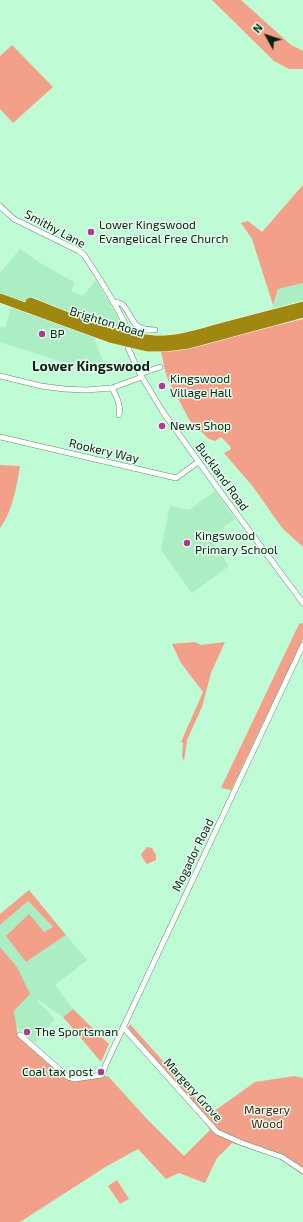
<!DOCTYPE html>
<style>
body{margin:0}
#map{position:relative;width:303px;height:1222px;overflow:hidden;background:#bffbd4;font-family:"Exo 2",sans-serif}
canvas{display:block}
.north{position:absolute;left:247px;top:16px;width:40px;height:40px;-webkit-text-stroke:3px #e7feef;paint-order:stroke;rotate:310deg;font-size:11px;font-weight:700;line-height:16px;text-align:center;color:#092113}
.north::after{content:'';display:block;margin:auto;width:14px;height:18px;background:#092113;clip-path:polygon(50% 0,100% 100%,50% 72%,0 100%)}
</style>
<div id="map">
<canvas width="303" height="1222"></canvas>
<div class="north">N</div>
</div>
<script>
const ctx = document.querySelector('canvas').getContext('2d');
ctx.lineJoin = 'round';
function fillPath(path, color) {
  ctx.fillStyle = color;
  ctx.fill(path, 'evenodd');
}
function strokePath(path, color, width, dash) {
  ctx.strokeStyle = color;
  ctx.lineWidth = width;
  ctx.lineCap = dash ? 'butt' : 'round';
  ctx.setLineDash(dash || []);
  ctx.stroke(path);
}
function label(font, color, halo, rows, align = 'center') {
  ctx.font = font + ' "Exo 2",sans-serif';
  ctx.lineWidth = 3;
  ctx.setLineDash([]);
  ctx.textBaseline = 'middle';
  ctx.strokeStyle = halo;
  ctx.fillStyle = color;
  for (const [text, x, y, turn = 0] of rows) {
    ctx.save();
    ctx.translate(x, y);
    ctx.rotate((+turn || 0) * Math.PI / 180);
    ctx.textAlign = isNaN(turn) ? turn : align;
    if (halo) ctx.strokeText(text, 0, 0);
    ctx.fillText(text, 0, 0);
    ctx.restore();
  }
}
const built = new Path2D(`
 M20 249 37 261 75 283 71 291 83 296 96 280 120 321V324L117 326 101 322 92 334 104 363 68 364 0 342V327L5 328 12 305 0 293V273Z
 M303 283V300L272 309 278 289Z
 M215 491 235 519 209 537 229 566 192 593 161 550 170 506 189 510Z
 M28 901 53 927 44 932 26 962 66 935 87 960 55 985 73 1009 63 1017 34 997 55 1019 35 1043 16 1027 14 1011 17 967 0 947V925Z`);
const green = new Path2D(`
 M212 0H241L291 45 303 51V69H289L274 61Z
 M12 45 53 87 13 123 0 109V56Z
 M303 185V283L278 289 273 305 252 239 241 223 248 221 262 232Z
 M303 319V547L282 528 254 488 224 453 231 449 230 446 221 437 215 441 209 439 190 421 169 382 165 371 161 351 204 343Z
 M0 465 20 466C17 485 12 513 0 528Z
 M303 623V639L231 790 221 788 299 624Z
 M195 642 201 645 225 642 211 673 202 707 187 740 184 761 182 756 183 743 181 742 203 692 181 663 172 644Z
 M147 847 152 848 156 855V860L147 864 143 859 141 854Z
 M29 890 66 935 26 962 6 936 29 914 44 932 53 927 28 901 0 925V914Z
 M0 947 17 967 30 994 14 1011 18 1037 72 1081 108 1076 146 1118 184 1156 210 1130 204 1119 128 1028 130 1024 210 1114 255 1082 294 1076 303 1078V1175L278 1158 232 1143 217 1158 205 1183 179 1173 166 1179 138 1149 107 1166 20 1222H0Z
 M73 1009 109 1044 101 1062 63 1017Z
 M117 1180 129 1199 120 1204 108 1186Z`);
const street = new Path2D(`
 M0 206 14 219 79 251 84 255C94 270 131 326 130 342 130 345 129 346 128 348L140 374 163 412 219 490 303 603
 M113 302 120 303 123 305C136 321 130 329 155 330
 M112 331 118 328 124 321
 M140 374 160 367
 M0 376 41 386 64 389 86 390 112 388 142 377
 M112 388C117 398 121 405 119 415
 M0 437 176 478 198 462
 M123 1027 217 1132 242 1143 282 1157 303 1171
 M20 1035 68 1077 74 1079 102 1075 106 1064 303 645`);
const highway = new Path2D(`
 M0 298 110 338 148 347H165L189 344 303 313
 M30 302C67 316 115 338 155 340 178 341 201 333 223 327 250 320 276 313 303 306`);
const markers = [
 [91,232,4,"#ab3a96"],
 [42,334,4,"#ab3a96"],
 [162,386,4,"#ab3a96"],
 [162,426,4,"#ab3a96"],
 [187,543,4,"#ab3a96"],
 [27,1032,4,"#ab3a96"],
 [101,1072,4,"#ab3a96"]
];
const poiNames = [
 ["Lower Kingswood",99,225],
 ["Evangelical Free Church",99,239],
 ["BP",50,334],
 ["Kingswood",170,379],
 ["Village Hall",170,393],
 ["News Shop",170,426],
 ["Kingswood",195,536],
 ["Primary School",195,550],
 ["The Sportsman",35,1032],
 ["Coal tax post",93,1072,"right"]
];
const streetNames = [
 ["Smithy Lane",55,229,28],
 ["Brighton Road",107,322,17],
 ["Rookery Way",104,451,13],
 ["Buckland Road",222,477,54],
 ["Mogador Road",193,855,-64],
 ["Margery Grove",193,1090,48]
];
const parkNames = [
 ["Margery",267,1110],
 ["Wood",267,1124]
];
const quarterNames = [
 ["Lower Kingswood",91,366]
];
fillPath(built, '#aceec3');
fillPath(green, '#f3a08a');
strokePath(street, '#5a926f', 6);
strokePath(highway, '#fff', 10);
strokePath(street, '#fff', 5);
strokePath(highway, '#9f8710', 9);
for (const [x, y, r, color] of markers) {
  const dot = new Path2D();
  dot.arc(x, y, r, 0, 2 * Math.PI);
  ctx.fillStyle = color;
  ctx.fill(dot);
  strokePath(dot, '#e7feef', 1.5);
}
label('12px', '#092113', '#e7feef', poiNames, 'left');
label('12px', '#092113', '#e7feef', streetNames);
label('12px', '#4f1c0f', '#e7feef', parkNames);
label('bold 14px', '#092113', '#e7feef', quarterNames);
</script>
